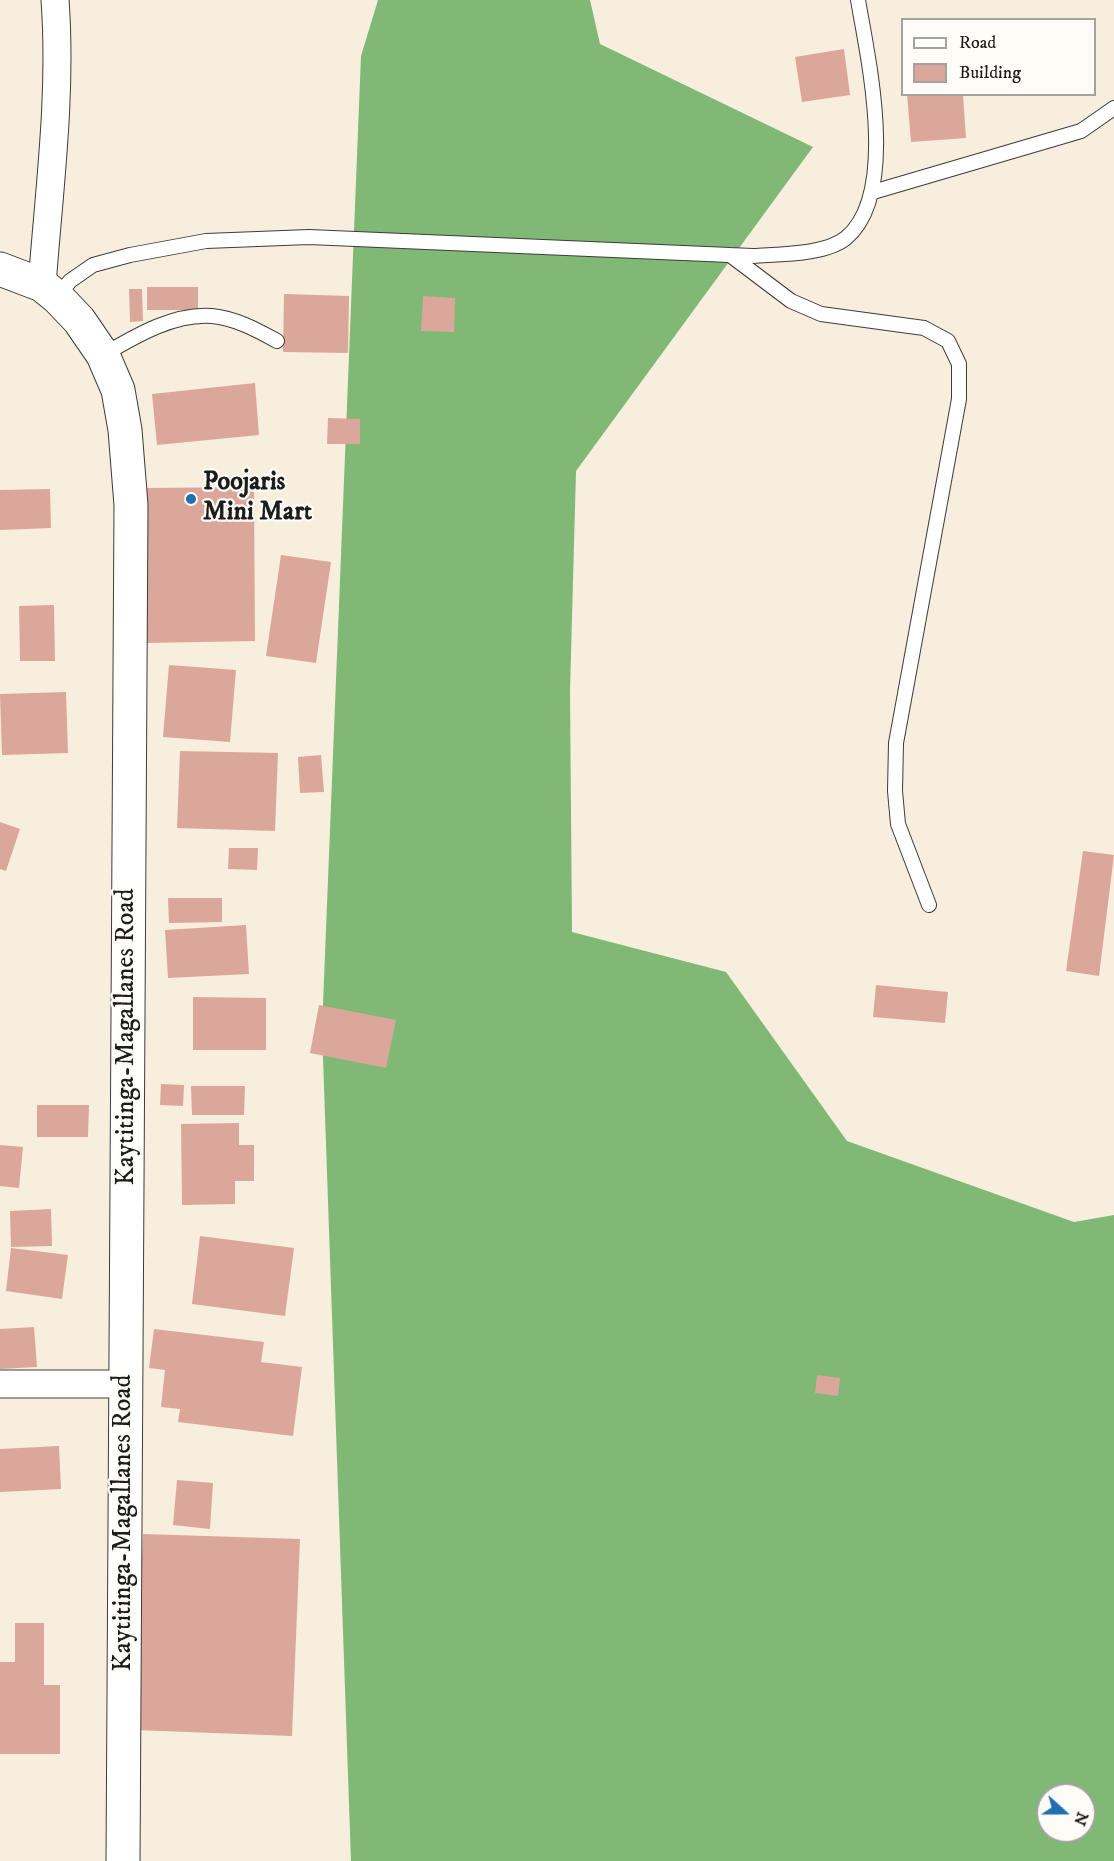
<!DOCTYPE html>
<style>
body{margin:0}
#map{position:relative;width:1114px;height:1861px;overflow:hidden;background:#f7eedd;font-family:"IM FELL DW Pica",serif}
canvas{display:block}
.legend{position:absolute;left:901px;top:18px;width:195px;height:78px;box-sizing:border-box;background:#fdfcf7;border:2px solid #a3a29f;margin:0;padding:8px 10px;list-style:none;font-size:18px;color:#1c1c1c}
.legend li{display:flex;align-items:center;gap:12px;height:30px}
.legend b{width:30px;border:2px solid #a3a29f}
.north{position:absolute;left:1036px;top:1783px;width:60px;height:60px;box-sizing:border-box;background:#fdfcf7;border:2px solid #a3a29f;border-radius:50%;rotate:111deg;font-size:16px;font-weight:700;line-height:24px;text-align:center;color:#1c1c1c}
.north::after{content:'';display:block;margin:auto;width:21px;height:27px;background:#1f6fb2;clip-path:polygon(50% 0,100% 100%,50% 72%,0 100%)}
</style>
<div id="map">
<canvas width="1114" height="1861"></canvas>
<ul class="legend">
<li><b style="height:8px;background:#fff"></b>Road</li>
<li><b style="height:16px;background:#dca79b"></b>Building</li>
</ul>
<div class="north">N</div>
</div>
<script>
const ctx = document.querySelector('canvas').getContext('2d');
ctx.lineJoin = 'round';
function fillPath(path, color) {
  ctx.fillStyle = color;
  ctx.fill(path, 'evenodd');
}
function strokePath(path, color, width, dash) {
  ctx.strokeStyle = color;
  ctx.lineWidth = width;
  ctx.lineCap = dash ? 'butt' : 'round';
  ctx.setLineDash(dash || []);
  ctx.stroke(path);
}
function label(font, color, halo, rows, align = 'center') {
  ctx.font = font + ' "IM FELL DW Pica",serif';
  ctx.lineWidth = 4.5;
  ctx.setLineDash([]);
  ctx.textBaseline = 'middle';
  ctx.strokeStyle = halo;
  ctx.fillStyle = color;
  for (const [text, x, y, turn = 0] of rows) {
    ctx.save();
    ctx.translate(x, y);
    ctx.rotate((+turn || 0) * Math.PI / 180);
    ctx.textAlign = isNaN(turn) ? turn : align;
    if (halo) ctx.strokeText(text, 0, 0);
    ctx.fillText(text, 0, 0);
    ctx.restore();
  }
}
const forest = new Path2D(`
 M378 0H590L600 44 813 147 576 471 570 691 572 932 726 972 847 1141 1074 1222 1114 1215V1861H351L322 1029 361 56ZM1048 1795H1084V1831H1048Z`);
const building = new Path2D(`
 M844 49 850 95 802 102 795 57Z
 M907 94H963L966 138 911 142Z
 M147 287H198V310H147Z
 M129 289H142L143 321 130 322Z
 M284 294 349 296 348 353 283 352Z
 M423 296 455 298 454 332 421 331Z
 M255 383 259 435 157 445 152 394Z
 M328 418 360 419V444H327Z
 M254 487 255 641 146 643 145 488Z
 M50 489 51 528 0 530V490Z
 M281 555 331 562 316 663 266 656Z
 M54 605 55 661H20L19 606Z
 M169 665 236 670 230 742 163 737Z
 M66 692 68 753 2 755 0 694Z
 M180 751 278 753 275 831 177 828Z
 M321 755 324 792 300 793 298 757Z
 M0 822 20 829 6 871 0 869Z
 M229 848H258L257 870 228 869Z
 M1083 851 1114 855 1099 976 1066 971Z
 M168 898H222V922L169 923Z
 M246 925 249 974 168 978 165 930Z
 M876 985 948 992 945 1023 873 1017Z
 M193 997 266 998V1050H193Z
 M319 1005 396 1020 386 1068 310 1053Z
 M161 1084 184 1085 183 1106 160 1105Z
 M191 1086H245L244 1115H192Z
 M37 1105H89L88 1137H37Z
 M239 1123V1145H254V1181H235V1204L182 1205 181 1124Z
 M0 1145 23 1147 19 1188 0 1186Z
 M51 1209 52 1246 11 1247 10 1211Z
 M200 1236 294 1248 285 1316 192 1304Z
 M11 1248 68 1255 62 1299 6 1291Z
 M34 1327 37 1367 0 1369V1329Z
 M154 1329 264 1342 261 1362 302 1367 293 1436 178 1422 180 1409 161 1407 165 1370 149 1368Z
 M817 1375 840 1378 838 1396 815 1393Z
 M59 1446 61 1489 0 1492V1449Z
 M177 1480 213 1483 210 1529 173 1525Z
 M143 1534 300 1539 292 1736 135 1730Z
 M15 1623H44V1685H60V1754H0V1662H15Z`);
const service = new Path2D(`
 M873 192 1081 131 1114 108
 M730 255 791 301 821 314 924 328 948 341 959 364V399L896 743 895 791 898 824 929 905
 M57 297 70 281 93 265 130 255 206 241 309 237 753 256C779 254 825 255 846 238 899 194 868 59 858 0
 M103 355C134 337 173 313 212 316 235 318 257 330 277 341`);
const minor = new Path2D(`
 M42 285C49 191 62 94 55 0
 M0 1384H126`);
const secondary = new Path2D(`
 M0 269 42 285 57 297 79 320 103 355 118 390 125 430 131 505 123 1861`);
const markers = [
 [191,499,6,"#1f6fb2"]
];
const poiNames = [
 ["Poojaris",203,484],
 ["Mini Mart",203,514]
];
const streetNames = [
 ["Kaytitinga-Magallanes Road",128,1037,-90],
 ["Kaytitinga-Magallanes Road",125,1523,-90]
];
fillPath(forest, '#80b875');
fillPath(building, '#dca79b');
strokePath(service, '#3d3c39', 16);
strokePath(minor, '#3d3c39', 29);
strokePath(secondary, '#3d3c39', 35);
strokePath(service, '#fff', 14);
strokePath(minor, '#fff', 27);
strokePath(secondary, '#fff', 33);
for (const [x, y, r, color] of markers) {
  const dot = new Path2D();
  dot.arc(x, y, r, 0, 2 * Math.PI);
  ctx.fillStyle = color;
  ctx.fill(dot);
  strokePath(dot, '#fdfcf7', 2);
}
label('bold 26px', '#1c1c1c', '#fdfcf7', poiNames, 'left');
label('26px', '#1c1c1c', '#fdfcf7', streetNames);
</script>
